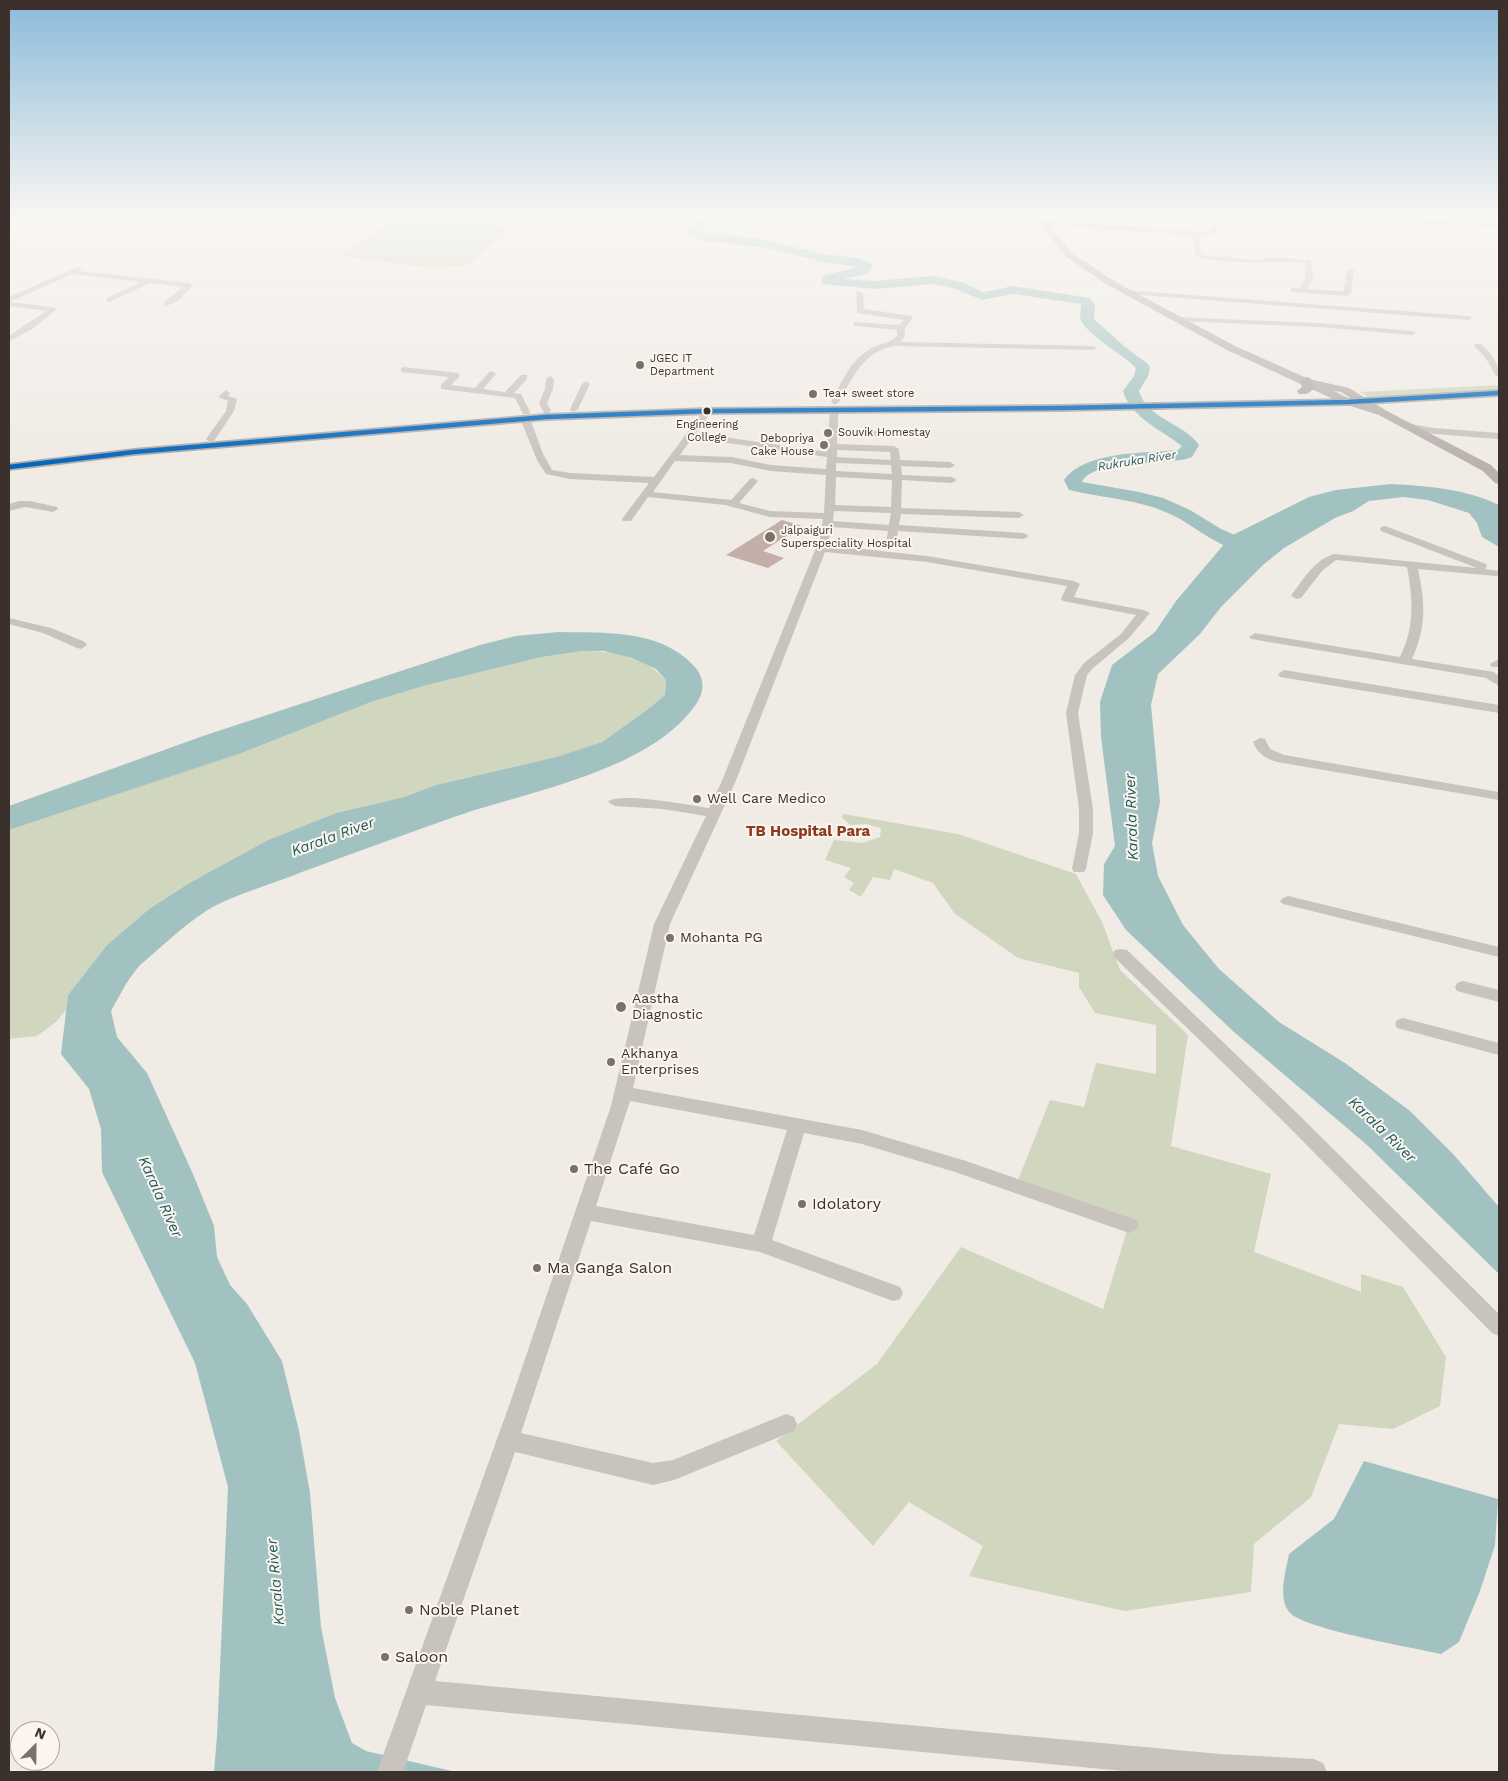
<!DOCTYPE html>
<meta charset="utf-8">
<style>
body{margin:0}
#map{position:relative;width:1508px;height:1781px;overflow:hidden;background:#f0ebe5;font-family:"Work Sans",sans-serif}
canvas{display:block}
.frame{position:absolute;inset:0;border:10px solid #3b302b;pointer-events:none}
.north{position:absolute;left:10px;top:1721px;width:50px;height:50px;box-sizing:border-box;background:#fbf5ee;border:1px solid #aea6a0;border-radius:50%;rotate:23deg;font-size:14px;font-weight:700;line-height:20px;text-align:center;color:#3b302b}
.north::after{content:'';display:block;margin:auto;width:18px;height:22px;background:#7a716c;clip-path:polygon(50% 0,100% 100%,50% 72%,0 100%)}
</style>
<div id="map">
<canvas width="1508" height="1781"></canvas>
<div class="frame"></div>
<div class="north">N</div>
</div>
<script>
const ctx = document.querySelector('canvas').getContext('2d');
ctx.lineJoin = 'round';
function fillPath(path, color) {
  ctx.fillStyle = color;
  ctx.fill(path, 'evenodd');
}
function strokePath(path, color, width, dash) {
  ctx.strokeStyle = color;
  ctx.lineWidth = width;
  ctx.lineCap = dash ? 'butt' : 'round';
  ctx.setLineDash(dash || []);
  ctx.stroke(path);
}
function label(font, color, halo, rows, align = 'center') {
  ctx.font = font + ' "Work Sans",sans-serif';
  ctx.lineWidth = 4;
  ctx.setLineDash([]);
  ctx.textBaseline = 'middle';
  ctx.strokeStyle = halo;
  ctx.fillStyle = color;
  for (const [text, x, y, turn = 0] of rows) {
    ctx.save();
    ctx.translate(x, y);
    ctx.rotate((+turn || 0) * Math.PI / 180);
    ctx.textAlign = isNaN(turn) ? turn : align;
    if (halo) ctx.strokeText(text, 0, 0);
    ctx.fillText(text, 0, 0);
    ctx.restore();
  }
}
const green = new Path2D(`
 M397 219 513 227 467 266 430 268 347 257 342 254V252Z
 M1499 385V391L1368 397 1360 392Z
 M583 651C613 651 645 657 666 680L665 695 647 710 602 742 556 757 436 785 404 797 336 813 268 840 191 882 149 909 107 945 68 995 67 1009 56 1022 37 1036 9 1039V830L239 754 371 702 427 685 542 657Z
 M844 814 958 834 1076 874 1102 922 1120 970 1188 1035 1171 1146 1271 1174 1254 1252 1361 1292V1274L1403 1287 1446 1357 1440 1406 1393 1429 1339 1424 1311 1497 1254 1544 1251 1592 1125 1611 969 1576 983 1546 909 1502 873 1546 776 1441 877 1364 961 1247 1103 1309 1128 1227 1016 1185 1050 1100 1084 1107 1096 1063 1156 1074V1025L1095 1013 1079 987V973L1018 958 955 914 933 883 894 869 890 880 873 877 861 897 849 890 854 883 844 877 851 868 825 860 834 840 863 843 880 837 881 828 866 824 851 825 841 817Z`);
const water = new Path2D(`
 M1391 484C1428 486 1466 489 1499 505V547L1482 537 1477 523 1469 513 1428 500 1403 497 1369 501 1353 511 1335 518 1284 548 1263 565 1221 607 1200 634 1158 674 1151 705 1160 802 1152 843 1158 876 1183 925 1219 969 1279 1022 1345 1063 1410 1111 1454 1155 1499 1207V1274L1367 1145 1234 1032 1126 930 1103 895 1104 864 1115 846 1101 737 1100 702 1112 665 1155 632 1176 601 1231 536 1309 497 1336 490Z
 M559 632C605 633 659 629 693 665 706 678 705 693 694 707 647 771 530 791 457 816 405 834 354 853 302 872 277 882 250 890 225 901 199 912 176 934 155 952 149 958 141 963 136 970 126 982 119 997 111 1011L117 1037 147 1073 193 1174 214 1226 217 1257 230 1285 247 1304 282 1361 299 1431 310 1493 321 1627 335 1698 352 1743 366 1751 456 1772H214L217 1736 228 1487 195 1363 102 1172 101 1129 89 1089 61 1054 68 995 107 945 149 909 191 882 268 840 336 813 404 797 436 785 556 757 602 742 647 710 665 695 666 680 656 669 632 658 604 651H583L542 657 427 685 371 702 239 754 9 830V806L203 736 480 645 516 636Z
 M1364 1461 1498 1499 1495 1545 1480 1591 1459 1642 1441 1654C1414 1648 1305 1629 1290 1613 1277 1598 1286 1571 1289 1554L1334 1519Z`);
const river = new Path2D(`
 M707 217H722L699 231 766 240 823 254 857 258 871 263 873 266 867 274 843 279 875 281 933 276 962 282 983 292 1013 286 1090 298 1095 304 1094 319 1125 347 1148 364 1150 368 1148 376 1139 391C1147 419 1184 423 1199 445L1192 457 1186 459C1164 464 1091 460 1082 482L1139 492 1163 498 1190 510 1221 529 1259 546 1261 550 1259 554C1238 559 1198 530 1180 519 1145 499 1106 499 1069 490L1064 480C1084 451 1146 453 1178 450L1182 446C1162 430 1131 418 1123 391L1134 376 1136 368C1125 356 1087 335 1081 320 1079 316 1081 309 1081 304L1013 294 982 300 953 288 933 284 875 289 823 284 821 281 825 275 859 267 823 262 766 248 706 241 688 235 686 233 691 225Z`);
const building = new Path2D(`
 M782 520 802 526 763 551 784 558 768 568 726 555Z`);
const minor = new Path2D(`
 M1216 217H1222L1215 234 1199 235 1201 253 1204 255 1257 260 1272 257 1311 260 1313 280 1307 289 1343 291 1347 271 1354 269 1351 294 1347 296 1291 292V288H1300L1305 280V263C1270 261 1235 265 1200 258L1195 254 1192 235 1043 225 1040 223 1043 221 1207 232 1210 231Z
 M1305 217H1355L1499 224V228Z
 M78 267 82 269 80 271 189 283 193 285 179 300 167 306H164V302L183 287 150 283 110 302H107V298L141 282 72 274 10 302 53 307 57 309 31 330 9 341V336L46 311 9 306V297Z
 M1124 290 1469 316 1473 318 1469 320 1127 294 1123 292Z
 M856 291 863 293 864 309 912 316 913 318 905 328V336L900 342 1093 346 1097 348 1093 350 894 346C863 352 853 377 839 402L835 405 831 402C841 384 850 360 870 349 880 343 889 344 897 336V330L857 326H854V322L899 325 904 320 857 313Z
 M1174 317 1319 323 1412 331 1416 333 1412 335 1319 327 1177 321H1174Z
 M1475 344H1481C1491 354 1499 362 1499 376H1496L1485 357 1474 346Z
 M404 367 459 373V377L451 385 475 388 489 372 492 371 496 374 483 389 505 392 521 375H527V379L514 393 521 394 530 412 529 414H523L515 398 441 389V385L449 377 401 372V368Z
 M550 376 554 379 553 389 547 403 551 411 547 414 544 413 539 403 545 389 546 379Z
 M586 381 590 384 578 409 574 412 571 411 570 409 582 384Z
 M226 390 230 393 228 396 237 399 234 411 214 441H208L206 439 226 411 228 401 218 397Z
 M834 407 838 410V430L893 431 898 434 893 437 837 436V444L894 446 899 449 900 460 950 462 955 465 950 468 901 466 902 475 952 477 957 480 952 483 902 480 901 508 1019 512 1024 515 1019 518 901 514 899 525 1024 533 1029 536 1024 539 898 531 896 544 891 547 886 544 888 531 832 527 827 545 927 556 1074 581 1080 584 1074 597 1144 610 1150 613 1129 638 1092 669 1087 675 1078 713 1093 809V833L1086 869 1084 872H1074L1072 869 1079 833V809L1066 713 1075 675 1084 663 1121 634 1136 615 1063 601 1061 599 1067 586 927 562 825 552 735 783 670 924 633 1088 862 1130 966 1161 1136 1220 1139 1225 1136 1230 1129 1233 955 1172 862 1144 804 1133 772 1240 900 1287 903 1293 900 1299 893 1301 760 1252 591 1221 521 1433 653 1463 673 1460 786 1414 794 1417 797 1424 794 1431 674 1480 653 1485 515 1452 435 1681 1220 1754 1314 1759 1323 1763 1327 1772H1134L426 1705 403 1772H377L510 1403 611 1106 654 924 706 816 663 809 615 806 608 802C617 791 693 806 709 808L721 783 820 538 823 519 770 517 725 505 648 497 631 521H623L622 519 649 483 570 479 546 474 537 460 521 421 526 418 531 421 543 454 552 470 570 473 654 477 705 409H711L712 411 696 433 827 452 830 410ZM692 438 827 457 826 469 771 465 731 457 680 455ZM837 450 890 452 891 460 837 457ZM675 461 731 463 771 471 826 475 824 513 770 511 739 503 758 481 753 478 750 479 731 500 653 492ZM836 463 891 465 892 474 836 471ZM836 477 892 480 891 507 835 505ZM834 511 891 513 889 525 833 521ZM630 1101 787 1130 754 1235 596 1206Z
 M1410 424 1434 428 1499 433V439L1434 434 1407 429 1405 427Z
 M19 501H30L57 507 58 509 53 512 25 507 9 511V504Z
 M1385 526 1486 564 1487 566 1485 569 1499 571V575L1496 576 1418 569C1425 603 1427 626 1412 659L1494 672 1499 676V686L1486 678 1251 639 1249 637 1255 633 1400 657C1415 627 1413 600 1407 567L1336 560 1322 571 1301 598 1297 599 1291 596C1302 581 1315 559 1334 554L1477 568 1381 531 1380 529 1381 527Z
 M9 618 51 628 85 642 87 645 81 649 77 648 43 633 9 624Z
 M1499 659V667H1492L1490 664Z
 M1284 670 1499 705V713L1280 677 1278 674Z
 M1260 738 1265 739 1270 749 1284 755 1499 792V800L1277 762C1265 758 1258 754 1253 742Z
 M1288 896 1499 947V957L1283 904 1280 901 1283 898Z
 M1121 949 1127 950 1297 1113 1499 1314V1336L1492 1333 1285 1123 1115 958 1113 954 1115 950Z
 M1463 981 1499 990V1002L1457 991 1455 987 1457 983Z
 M1403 1018 1499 1043V1055L1397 1028 1395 1024 1397 1020Z`);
const major = new Path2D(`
 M1035 217H1043L1072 253 1114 281 1235 346 1309 379 1349 388 1387 411 1491 465 1499 473V484L1495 483 1483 471 1379 415 1344 404 1227 350 1108 285 1066 257ZM1334 391 1341 392 1355 401 1352 400Z`);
const highway = new Path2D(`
 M1306 377 1310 378 1315 388 1307 394H1299L1297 391 1302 387 1300 381Z
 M1499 389V397L1348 406 1062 412 708 415 546 421 134 456 9 471V463L134 448 546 413 708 407 1062 404 1348 398Z`);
const bus1 = new Path2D(`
 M9 467 134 452 546 417 708 411 1062 408 1348 402 1499 393`);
const markers = [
 [640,365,5,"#7a716c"],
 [813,394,5,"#7a716c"],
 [707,411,4.5,"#3b302b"],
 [828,433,5,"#7a716c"],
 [824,445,5,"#7a716c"],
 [770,537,6,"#7a716c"],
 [697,799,5,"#7a716c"],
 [670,938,5,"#7a716c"],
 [621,1007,6,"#7a716c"],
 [611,1062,5,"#7a716c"],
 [574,1169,5,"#7a716c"],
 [802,1204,5,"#7a716c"],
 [537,1268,5,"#7a716c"],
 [409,1610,5,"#7a716c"],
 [385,1657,5,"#7a716c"]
];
const farPoinames = [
 ["JGEC IT",650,359],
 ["Department",650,372],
 ["Tea+ sweet store",823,394],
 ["Souvik Homestay",838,433],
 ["Debopriya",814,439,"right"],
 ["Cake House",814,452,"right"],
 ["Jalpaiguri",781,531],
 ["Superspeciality Hospital",781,544]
];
const farBusnames = [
 ["Engineering",707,425],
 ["College",707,438]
];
const farWaternames = [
 ["Rukruka River",1137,461,-9]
];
const poiNames = [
 ["Well Care Medico",707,799],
 ["Mohanta PG",680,938],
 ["Aastha",632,999],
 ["Diagnostic",632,1015],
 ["Akhanya",621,1054],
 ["Enterprises",621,1070]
];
const waterNames = [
 ["Karala River",1132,817,-92],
 ["Karala River",333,837,-20],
 ["Karala River",1382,1130,44],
 ["Karala River",160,1197,66],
 ["Karala River",276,1582,-95]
];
const neighbourhoodNames = [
 ["TB Hospital Para",808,832]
];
const nearPoinames = [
 ["The Café Go",584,1169],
 ["Idolatory",812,1204],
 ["Ma Ganga Salon",547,1268],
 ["Noble Planet",419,1610],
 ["Saloon",395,1657]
];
fillPath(green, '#d1d6bf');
fillPath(water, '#a1c2c1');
fillPath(river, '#a1c2c1');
fillPath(building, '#c3afa7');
fillPath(minor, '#c9c3be');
fillPath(major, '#b8b1ad');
fillPath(highway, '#afaaa4');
strokePath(bus1, '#0065bd', 4.5);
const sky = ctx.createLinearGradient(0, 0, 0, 467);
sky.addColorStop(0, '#8bbad8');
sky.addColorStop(0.46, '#f8f6f3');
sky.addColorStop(1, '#f8f6f300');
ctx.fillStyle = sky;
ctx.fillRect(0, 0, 1508, 467);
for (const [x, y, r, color] of markers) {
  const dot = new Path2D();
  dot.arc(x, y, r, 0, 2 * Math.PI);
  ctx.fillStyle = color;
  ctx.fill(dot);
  strokePath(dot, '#fbf5ee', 2);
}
label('11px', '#3b302b', '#fbf5ee', farPoinames, 'left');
label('11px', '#3b302b', '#fbf5ee', farBusnames);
label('italic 12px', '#1f5a5e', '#fbf5ee', farWaternames);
label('14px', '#3b302b', '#fbf5ee', poiNames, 'left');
label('italic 15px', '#1f5a5e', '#fbf5ee', waterNames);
label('bold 15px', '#8c3b22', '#fbf5ee', neighbourhoodNames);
label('16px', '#3b302b', '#fbf5ee', nearPoinames, 'left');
</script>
